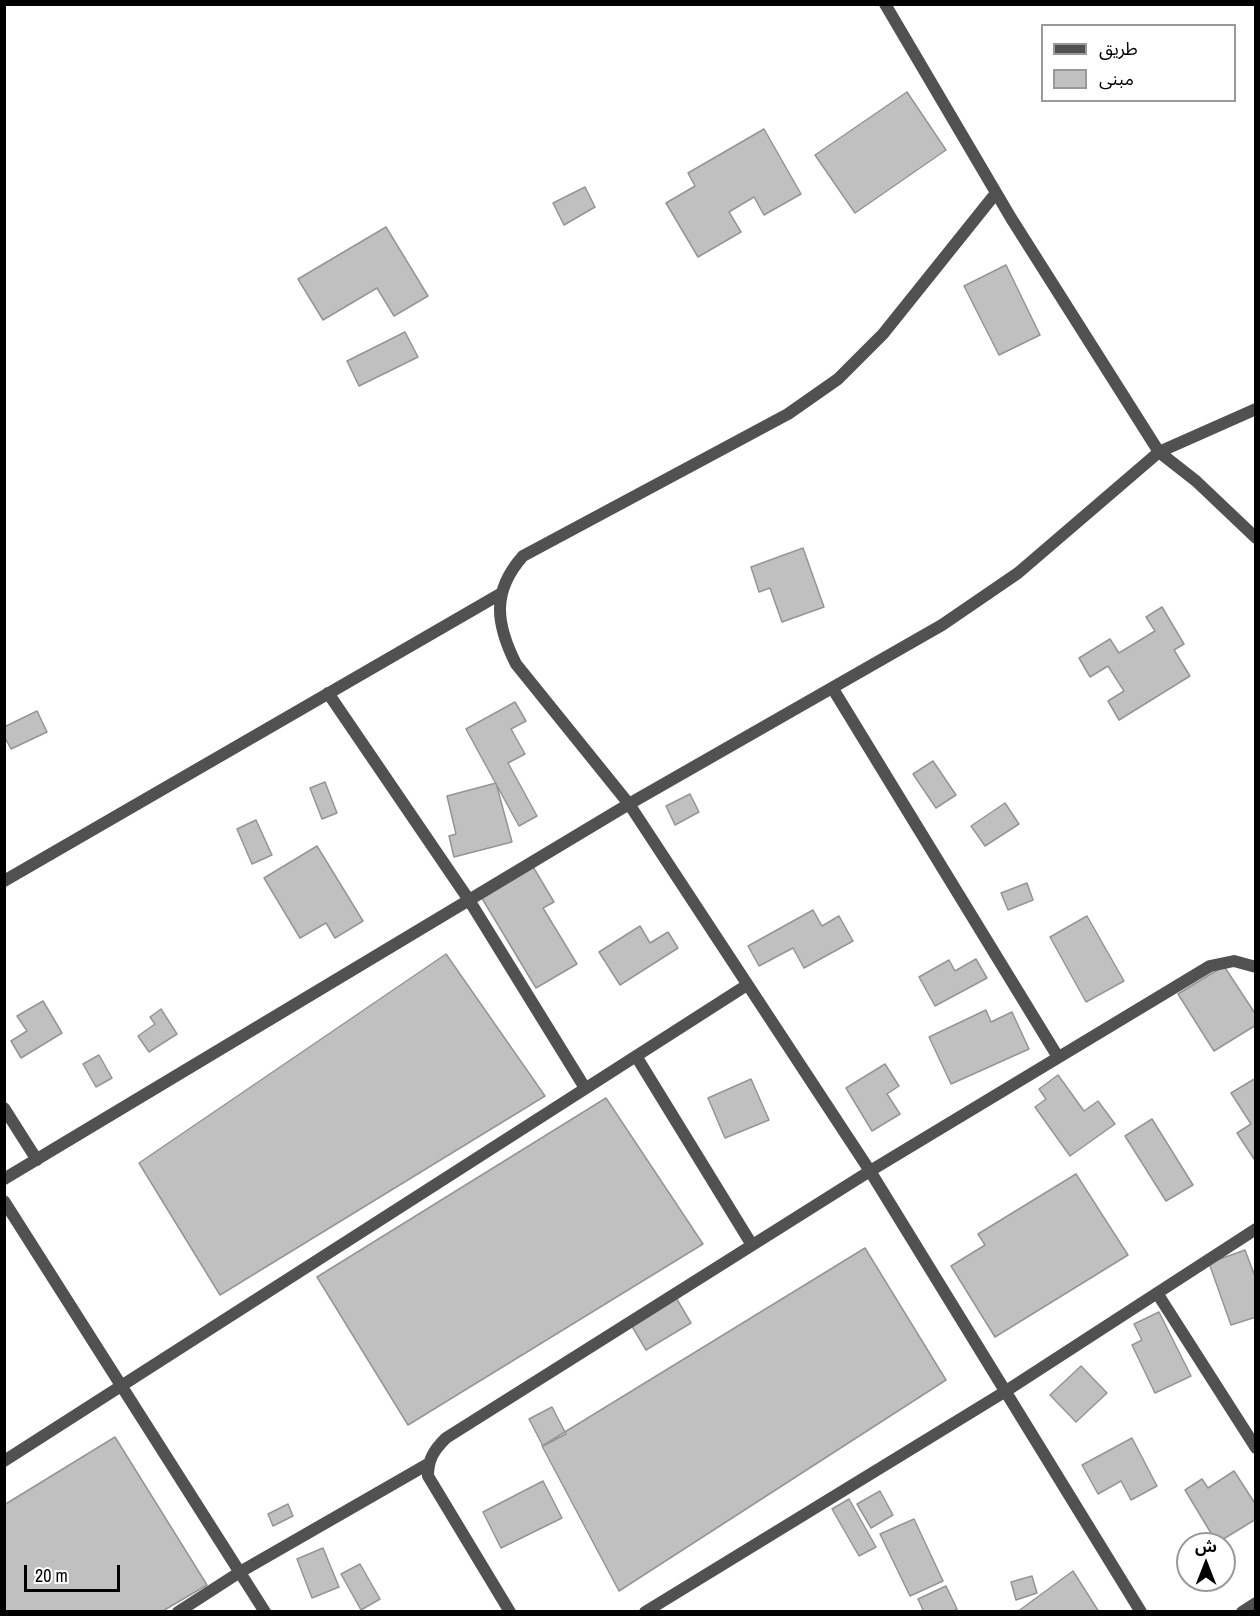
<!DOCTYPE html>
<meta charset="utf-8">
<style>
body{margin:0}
#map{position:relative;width:1260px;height:1616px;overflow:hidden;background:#fff;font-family:"Archivo Narrow","Noto Sans Arabic",sans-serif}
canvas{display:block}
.frame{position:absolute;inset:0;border:6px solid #000;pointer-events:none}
.legend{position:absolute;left:1041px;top:24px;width:195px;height:78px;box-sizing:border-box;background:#fff;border:2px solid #999;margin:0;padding:8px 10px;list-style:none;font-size:18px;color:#000}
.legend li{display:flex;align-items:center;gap:12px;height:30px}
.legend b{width:30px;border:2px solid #999}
.north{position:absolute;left:1176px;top:1532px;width:60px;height:60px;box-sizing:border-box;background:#fff;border:2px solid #999;border-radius:50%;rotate:0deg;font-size:16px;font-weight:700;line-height:24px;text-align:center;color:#000}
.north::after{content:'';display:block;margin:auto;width:21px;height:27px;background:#000;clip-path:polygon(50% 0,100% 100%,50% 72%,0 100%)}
.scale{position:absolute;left:24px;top:1565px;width:96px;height:27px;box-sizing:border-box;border:3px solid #000;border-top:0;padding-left:8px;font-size:18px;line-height:21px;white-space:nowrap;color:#000;-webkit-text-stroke:4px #fff;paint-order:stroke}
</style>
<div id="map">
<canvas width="1260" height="1616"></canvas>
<div class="frame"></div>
<ul class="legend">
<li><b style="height:8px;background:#515151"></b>طريق</li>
<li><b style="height:16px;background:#c0c0c0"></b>مبنى</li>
</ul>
<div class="north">ش</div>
<div class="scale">20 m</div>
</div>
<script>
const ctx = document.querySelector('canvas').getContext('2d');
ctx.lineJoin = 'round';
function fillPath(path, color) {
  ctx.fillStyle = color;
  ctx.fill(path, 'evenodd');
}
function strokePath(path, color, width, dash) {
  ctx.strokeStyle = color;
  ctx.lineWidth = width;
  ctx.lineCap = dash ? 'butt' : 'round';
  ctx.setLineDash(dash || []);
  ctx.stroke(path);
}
const building = new Path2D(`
 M907 92 946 150 855 213 815 155Z
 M764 129 801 194 764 215 754 197 729 212 741 232 698 257 666 203 695 186 688 173Z
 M585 187 595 207 564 225 553 203Z
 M386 227 428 296 394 316 377 288 323 320 298 279Z
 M1006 265 1040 335 999 355 964 286Z
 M405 332 418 357 359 386 347 361Z
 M803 548 824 607 782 622 770 588 759 592 751 567Z
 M1162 607 1184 644 1174 650 1190 676 1119 720 1108 701 1124 691 1108 666 1090 677 1079 658 1110 639 1119 653 1155 631 1146 617Z
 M515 702 526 721 511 729 525 754 508 763 537 816 519 826 466 729Z
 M37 711 47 732 11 749 4 736V727Z
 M933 761 956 795 936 808 913 774Z
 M325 782 337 813 322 819 310 788Z
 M496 783 512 842 454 857 449 836 456 834 447 796Z
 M690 794 699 812 675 825 666 806Z
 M1005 803 1019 824 985 846 971 826Z
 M256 820 272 855 252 864 237 829Z
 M317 846 363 921 335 938 326 923 300 938 264 878Z
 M532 865 554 902 543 908 577 964 536 988 480 895Z
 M1027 883 1033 900 1008 910 1001 893Z
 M813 910 822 926 839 916 853 941 804 968 793 948 759 966 748 946Z
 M1087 916 1124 981 1086 1002 1050 937Z
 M640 926 650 943 668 932 678 948 620 985 599 952Z
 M446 954 545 1096 220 1295 139 1163Z
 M976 959 987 978 935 1006 919 977 949 960 955 971Z
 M1224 966 1256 1015V1025L1214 1051 1178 994Z
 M43 1001 62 1033 21 1058 11 1041 27 1031 17 1016Z
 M161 1009 177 1034 149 1052 138 1036 155 1024 150 1017Z
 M986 1010 991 1022 1012 1012 1029 1049 951 1084 929 1037Z
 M99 1055 112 1078 96 1087 83 1064Z
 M885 1064 899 1086 887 1094 900 1114 872 1131 846 1088Z
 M1058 1075 1084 1111 1098 1101 1115 1124 1070 1156 1035 1107 1046 1099 1039 1089Z
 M1256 1078V1162L1237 1133 1251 1124 1231 1093Z
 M751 1079 769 1120 725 1138 708 1098Z
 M606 1098 703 1244 408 1425 317 1277Z
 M1152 1119 1193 1185 1166 1201 1125 1136Z
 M1076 1174 1128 1255 995 1337 951 1266 985 1245 978 1234Z
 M865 1248 946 1380 619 1591 542 1446Z
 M1245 1250 1256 1279V1317L1231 1325 1209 1263Z
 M675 1296 691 1323 646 1350 630 1323Z
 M1159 1312 1191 1376 1155 1393 1132 1345 1142 1340 1134 1324Z
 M1081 1366 1107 1393 1076 1422 1050 1395Z
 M552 1407 566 1434 543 1446 529 1419Z
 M115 1437 207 1585 161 1612H4V1505Z
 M1132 1438 1157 1486 1131 1500 1121 1481 1098 1494 1082 1465Z
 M1234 1471 1256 1505V1519L1217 1543 1185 1490 1202 1479 1208 1488Z
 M543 1481 562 1518 501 1548 483 1512Z
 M880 1491 893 1515 871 1528 857 1504Z
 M849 1499 876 1547 859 1556 832 1509Z
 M288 1504 293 1516 273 1526 268 1514Z
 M914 1519 943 1581 910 1596 880 1534Z
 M323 1548 339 1587 312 1598 297 1559Z
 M360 1564 380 1599 361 1610 341 1574Z
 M1073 1571 1099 1612H1017Z
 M1032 1576 1037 1593 1016 1600 1011 1582Z
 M946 1586 957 1609 951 1612H924L918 1599Z`);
const street = new Path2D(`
 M885 4 1011 218 1159 452 1196 481 1256 538
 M996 193 883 334 838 379 788 414 523 556C491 592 496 624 516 664L629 804 870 1171 1141 1612
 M833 689 1058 1057
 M328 693 469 900 585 1088
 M4 881 502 593
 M636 1056 752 1245
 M4 1108 37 1160
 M4 1179 629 804 942 625 1018 573 1159 452 1256 409
 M4 1201 265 1612
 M1157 1293 1256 1448
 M4 1461 747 985
 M178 1612 240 1572 428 1464
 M510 1612 428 1476C428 1459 434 1450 446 1438L870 1171 1210 966 1234 961 1256 967
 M645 1612 1006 1391 1256 1229
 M1242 1612 1256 1603`);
fillPath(building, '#c0c0c0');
strokePath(building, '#959595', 1.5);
strokePath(street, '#515151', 12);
</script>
